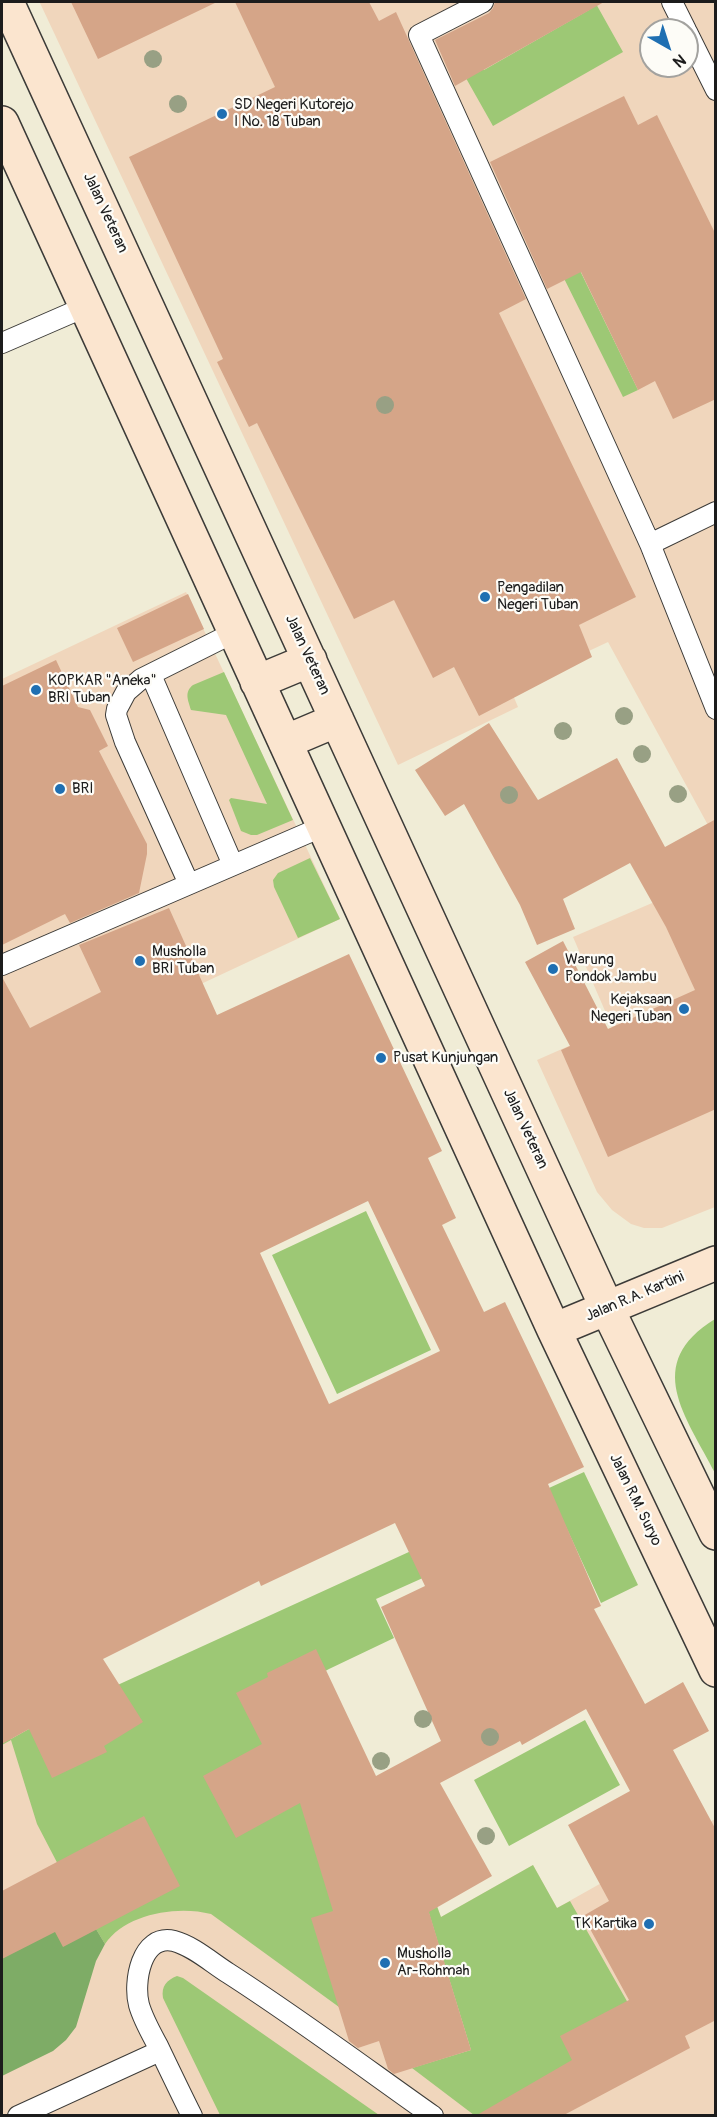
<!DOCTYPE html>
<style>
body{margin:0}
#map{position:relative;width:717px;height:2117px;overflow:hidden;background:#f0ecd6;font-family:Pangolin,sans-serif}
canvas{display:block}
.frame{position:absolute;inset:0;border:3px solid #1c1c1c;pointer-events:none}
.north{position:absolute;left:639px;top:18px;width:60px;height:60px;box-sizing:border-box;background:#fdfcf7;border:2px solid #a3a29f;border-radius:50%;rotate:141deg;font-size:16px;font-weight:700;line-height:24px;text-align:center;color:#1c1c1c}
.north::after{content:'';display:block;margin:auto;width:21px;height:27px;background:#1f6fb2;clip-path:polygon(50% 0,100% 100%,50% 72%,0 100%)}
</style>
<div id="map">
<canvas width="717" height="2117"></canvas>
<div class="frame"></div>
<div class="north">N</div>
</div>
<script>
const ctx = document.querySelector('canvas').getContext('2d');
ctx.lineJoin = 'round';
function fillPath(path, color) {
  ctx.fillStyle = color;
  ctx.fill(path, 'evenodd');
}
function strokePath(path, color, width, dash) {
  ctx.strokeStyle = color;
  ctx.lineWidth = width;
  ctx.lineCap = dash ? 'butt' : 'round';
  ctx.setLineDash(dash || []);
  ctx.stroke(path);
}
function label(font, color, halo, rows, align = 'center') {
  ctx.font = font + ' Pangolin,sans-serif';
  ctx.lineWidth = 4.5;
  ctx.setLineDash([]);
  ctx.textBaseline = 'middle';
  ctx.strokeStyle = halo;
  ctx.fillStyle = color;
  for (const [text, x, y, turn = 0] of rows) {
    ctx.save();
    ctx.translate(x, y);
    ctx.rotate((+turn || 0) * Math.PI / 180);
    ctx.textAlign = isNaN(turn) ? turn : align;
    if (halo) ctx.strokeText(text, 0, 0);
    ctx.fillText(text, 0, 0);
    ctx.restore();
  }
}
const built = new Path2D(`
 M42 2H715V838L608 642 510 688 518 707 398 765 40 3ZM651 30H687V66H651Z
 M186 592 340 919 2 1077V679Z
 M715 876V1207L662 1228H644L631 1224 612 1210 597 1192 537 1060 612 1027 573 937Z
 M2 1592 65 1709 431 1890 441 1917 533 1865 557 1908 715 1819V2115H2Z`);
const green = new Path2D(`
 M585 2H595L623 52 493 126 445 41 484 70 589 10Z
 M534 176 638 390 623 397 517 184Z
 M224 672 293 820 257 835H251L241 831 229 800 231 798 267 804 226 715 191 710C188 700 184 692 193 685Z
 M310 858 340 919 298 938 274 887 273 880 278 873Z
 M366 1211 431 1350 337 1394 272 1255Z
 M715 1319V1473C686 1416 642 1364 715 1319Z
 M584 1472 638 1585 601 1603 561 1516 376 1599 394 1638 329 1669 272 1700 431 1890 441 1917 533 1865 557 1908 570 1901 628 2003 574 2061 518 2093 531 2115H474L412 2068 471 2050 420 1884 339 2007 211 1914C177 1905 125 1914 105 1944L63 1874 37 1824 11 1740 2 1745V1722L11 1739 65 1709Z
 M585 1720 620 1785 509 1846 474 1780Z
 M177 1976 183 1978 379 2115H220L163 1998C161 1986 167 1980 177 1976Z`);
const forest = new Path2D(`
 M63 1874 105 1944 96 1961 76 2027 66 2040 53 2051 2 2076V1904Z`);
const building = new Path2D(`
 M71 2H217L98 59Z
 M235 2H369L379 21 396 12 526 299 499 313 636 597 579 625 592 657 479 716 454 667 433 678 394 600 354 619 257 423 249 427 217 362 223 359 129 157 275 87Z
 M495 2H604L455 86 435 40 489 13 493 8Z
 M624 96 638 125 657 115 716 235V399L673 419 655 381 638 390 581 272 547 289 490 162Z
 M188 594 204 629 133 662 117 628Z
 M56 660 78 707 90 710 108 746 99 751 147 844V854L139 893 70 923 65 914 2 945V686Z
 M489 723 538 800 617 758 665 847 716 819V1109L608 1157 561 1050 570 1046 525 962 563 941 608 1029 695 990 666 927 630 863 563 899 575 929 537 945 520 905 464 804 445 816 415 770Z
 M169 908 217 1015 349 954 442 1151 428 1158 456 1218 442 1225 484 1312 505 1302 584 1467 548 1484 601 1606 594 1609 645 1704 683 1682 709 1731 673 1750 716 1830V2020L685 2036 690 2048 564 2115H477L572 2060 560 2036 629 2000 583 1916 609 1901 568 1825 630 1791 586 1709 522 1745 520 1741 440 1783 492 1876 429 1912 471 2050 394 2074 388 2069 379 2041 358 2048 349 2041 311 1918 333 1911 300 1803 236 1838 203 1776 262 1744 236 1693 268 1677 267 1673 316 1649 376 1776 441 1741 381 1607 425 1586 395 1523 261 1586 259 1581 103 1659 143 1722 104 1746 107 1752 52 1778 29 1729 2 1744V977L30 1028 101 992 79 945ZM368 1201 440 1351 329 1404 260 1253Z
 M144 1816 180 1886 63 1947 55 1932 2 1959V1891Z`);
const lane = new Path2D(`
 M483 2 419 35 650 544 716 709
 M672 2 686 30
 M687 32 716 90
 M2 343 85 307
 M650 544 716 512
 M151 675 233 865
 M189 884 125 742 116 715 117 709 126 692 141 679 235 632
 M2 965 324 826
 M18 2116 160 2051
 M192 2116C180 2092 169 2069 158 2046 151 2033 143 2019 139 2005 133 1983 141 1933 174 1941 193 1946 212 1963 228 1973 298 2018 365 2068 433 2116`);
const secondary = new Path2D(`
 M7 2 607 1308 716 1533
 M2 123 554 1330 716 1670
 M257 682 310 660
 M285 742 337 720
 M554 1330 716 1263`);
const trees = [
 [153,59],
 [178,104],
 [385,405],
 [624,716],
 [563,731],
 [642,754],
 [678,794],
 [509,795],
 [423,1719],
 [490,1737],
 [381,1761],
 [486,1836]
];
const markers = [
 [222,114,6,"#1f6fb2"],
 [485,597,6,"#1f6fb2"],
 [36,690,6,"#1f6fb2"],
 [60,789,6,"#1f6fb2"],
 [140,961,6,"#1f6fb2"],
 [553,969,6,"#1f6fb2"],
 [684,1009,6,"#1f6fb2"],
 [381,1058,6,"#1f6fb2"],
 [649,1924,6,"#1f6fb2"],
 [385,1963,6,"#1f6fb2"]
];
const poiNames = [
 ["SD Negeri Kutorejo",234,105],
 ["I No. 18 Tuban",234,122],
 ["Pengadilan",497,588],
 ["Negeri Tuban",497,605],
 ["KOPKAR \"Aneka\"",48,681],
 ["BRI Tuban",48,698],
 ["BRI",72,789],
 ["Musholla",152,952],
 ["BRI Tuban",152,969],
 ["Warung",565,960],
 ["Pondok Jambu",565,977],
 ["Kejaksaan",672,1000,"right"],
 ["Negeri Tuban",672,1017,"right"],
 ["Pusat Kunjungan",393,1058],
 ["TK Kartika",637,1924,"right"],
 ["Musholla",397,1954],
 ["Ar-Rohmah",397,1971]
];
const streetNames = [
 ["Jalan Veteran",105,213,65],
 ["Jalan Veteran",307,655,65],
 ["Jalan Veteran",525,1129,65],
 ["Jalan R.A. Kartini",635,1297,-23],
 ["Jalan R.M. Suryo",635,1500,64]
];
fillPath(built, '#f0d6bc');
fillPath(green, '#9dc875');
fillPath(forest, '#7eac66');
fillPath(building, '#d5a588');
strokePath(lane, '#3c3b38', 22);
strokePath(secondary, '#3c3b38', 36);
strokePath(lane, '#fff', 20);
strokePath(secondary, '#fbe5cf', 33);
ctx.fillStyle = '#98a084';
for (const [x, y] of trees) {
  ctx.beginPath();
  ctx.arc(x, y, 9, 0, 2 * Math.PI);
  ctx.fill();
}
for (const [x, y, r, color] of markers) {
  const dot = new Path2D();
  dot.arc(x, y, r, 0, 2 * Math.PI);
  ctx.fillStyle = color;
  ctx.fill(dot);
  strokePath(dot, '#fdfcf7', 2);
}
label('15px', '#1c1c1c', '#fdfcf7', poiNames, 'left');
label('15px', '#1c1c1c', '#fdfcf7', streetNames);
</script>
